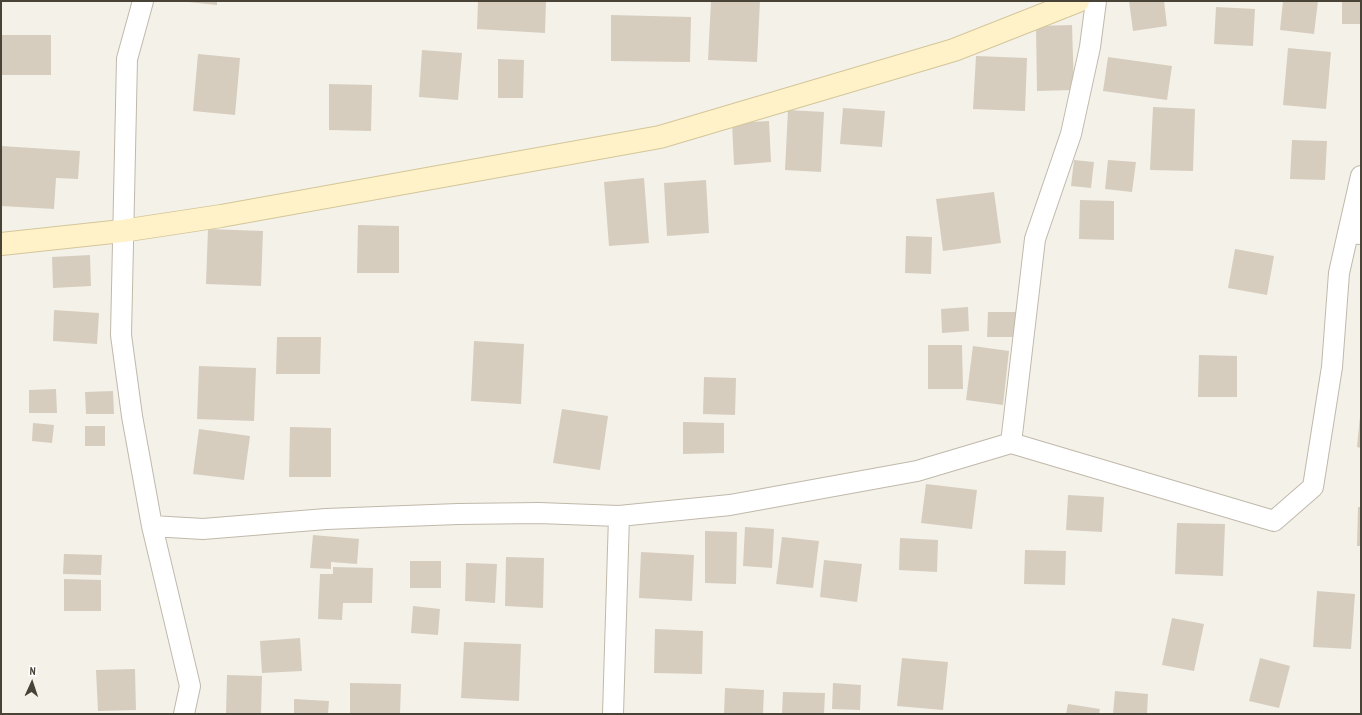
<!DOCTYPE html>
<style>
body{margin:0}
#map{position:relative;width:1362px;height:715px;overflow:hidden;background:#f4f1e9;font-family:"PT Sans Narrow",sans-serif}
canvas{display:block}
.frame{position:absolute;inset:0;border:2px solid #484237;pointer-events:none}
.north{position:absolute;left:12px;top:663px;width:40px;height:40px;-webkit-text-stroke:3px #fff;paint-order:stroke;rotate:3deg;font-size:11px;font-weight:700;line-height:16px;text-align:center;color:#484237}
.north::after{content:'';display:block;margin:auto;width:14px;height:18px;background:#484237;clip-path:polygon(50% 0,100% 100%,50% 72%,0 100%)}
</style>
<div id="map">
<canvas width="1362" height="715"></canvas>
<div class="frame"></div>
<div class="north">N</div>
</div>
<script>
const ctx = document.querySelector('canvas').getContext('2d');
ctx.lineJoin = 'round';
function fillPath(path, color) {
  ctx.fillStyle = color;
  ctx.fill(path, 'evenodd');
}
function strokePath(path, color, width, dash) {
  ctx.strokeStyle = color;
  ctx.lineWidth = width;
  ctx.lineCap = dash ? 'butt' : 'round';
  ctx.setLineDash(dash || []);
  ctx.stroke(path);
}
const building = new Path2D(`
 M188 1H217V5L188 2Z
 M478 1H546L545 33 477 29Z
 M711 1H760L757 62 708 60Z
 M1129 1H1164L1167 26 1133 31Z
 M1283 1H1318L1314 34 1280 30Z
 M1342 1H1361V24H1342Z
 M1216 7 1255 9 1253 46 1214 44Z
 M611 15 691 17 690 62 611 61Z
 M1072 25 1074 90 1037 91 1036 26Z
 M1 35H51V75H1Z
 M1288 48 1331 52 1326 109 1283 105Z
 M422 50 462 53 458 100 419 97Z
 M198 54 240 58 235 115 193 111Z
 M976 56 1027 58 1025 111 973 109Z
 M1108 57 1172 66 1167 100 1103 91Z
 M498 59 524 60 523 98H498Z
 M329 84 372 85 371 131 329 130Z
 M1153 107 1195 109 1193 171 1150 170Z
 M843 108 885 111 882 147 840 144Z
 M788 110 824 112 821 172 785 170Z
 M769 121 771 162 734 165 732 123Z
 M1292 140 1327 141 1325 180 1290 179Z
 M1 146 80 151 78 179 56 178 54 209 1 206Z
 M1074 160 1094 162 1091 188 1071 186Z
 M1108 160 1136 162 1132 192 1105 189Z
 M644 178 649 243 609 246 604 182Z
 M706 180 709 233 667 236 664 183Z
 M994 192 1001 243 943 251 936 199Z
 M1080 200 1114 201V240L1079 239Z
 M358 225 399 226V273H357Z
 M208 229 263 231 261 286 206 284Z
 M906 236 932 237 931 274 905 273Z
 M1235 249 1274 256 1267 295 1228 288Z
 M90 255 91 286 53 288 52 257Z
 M968 307 969 331 942 333 941 309Z
 M54 310 99 313 97 344 53 341Z
 M988 312H1020V337H987Z
 M277 337H321L320 374H276Z
 M474 341 524 344 521 404 471 401Z
 M928 345H962L963 389H928Z
 M973 346 1009 351 1003 405 966 400Z
 M1199 355 1237 356V397H1198Z
 M199 366 256 368 254 421 197 419Z
 M704 377 736 378 735 415 703 414Z
 M56 389 57 413H29V390Z
 M113 391 114 414H86L85 392Z
 M562 409 608 416 600 470 553 463Z
 M1360 416H1361V448L1357 447Z
 M683 422 724 423V453L683 454Z
 M33 423 54 425 52 443 32 441Z
 M85 426H105V446H85Z
 M290 427 331 428V477H289Z
 M199 429 250 436 244 480 193 474Z
 M926 484 977 490 972 529 921 523Z
 M1068 495 1104 497 1102 532 1066 530Z
 M1358 507H1361V546H1357Z
 M1177 523 1225 524 1223 576 1175 574Z
 M745 527 774 529 772 568 743 566Z
 M705 531 737 532 736 584 705 583Z
 M313 535 359 539 357 564 331 562V569L310 568Z
 M782 537 819 541 813 588 776 584Z
 M900 538 938 540 937 572 899 570Z
 M1025 550 1066 551 1065 585 1024 584Z
 M641 552 694 555 692 601 639 598Z
 M64 554 102 555 101 575 63 574Z
 M506 557 544 558 543 608 505 606Z
 M824 560 862 564 857 602 820 597Z
 M410 561H441V588H410Z
 M466 563 497 564 495 603 465 601Z
 M333 567 373 568 372 603H343L342 620 318 619 320 574H333Z
 M64 579 101 580V611H64Z
 M1317 591 1355 594 1351 649 1313 647Z
 M413 606 440 609 438 635 411 633Z
 M1172 618 1204 624 1194 671 1162 665Z
 M655 629 703 631 702 674 654 673Z
 M300 638 302 671 262 673 260 641Z
 M464 642 521 644 519 701 461 698Z
 M902 658 948 662 943 710 897 706Z
 M1260 658 1290 666 1279 708 1249 701Z
 M135 669 136 710 98 711 96 670Z
 M227 675 262 676 261 714H226Z
 M350 683 401 684 400 714H350Z
 M833 683 861 685 860 710 832 709Z
 M725 688 764 690 763 714H724Z
 M1115 691 1148 694 1147 714H1113Z
 M783 692 825 693 824 714H782Z
 M294 699 329 701 328 714H294Z
 M1068 704 1100 709 1099 714H1066Z`);
const street = new Path2D(`
 M143 1 127 59 121 335 132 416 152 526 203 529 326 519 458 514 539 513 619 516 613 714
 M1361 176 1348 233 1361 234
 M1011 443 1274 521 1313 487 1332 367 1339 273 1348 233
 M619 516 730 505 917 471 1011 443 1035 239 1071 134 1090 47 1096 1
 M152 526 190 686 184 714`);
const secondary = new Path2D(`
 M1 244 122 231 221 216 660 137 954 50 1078 1`);
fillPath(building, '#d6cdbe');
strokePath(street, '#c0b9ab', 22);
strokePath(secondary, '#d4c699', 24);
strokePath(street, '#fff', 20);
strokePath(secondary, '#fff2c9', 22);
</script>
